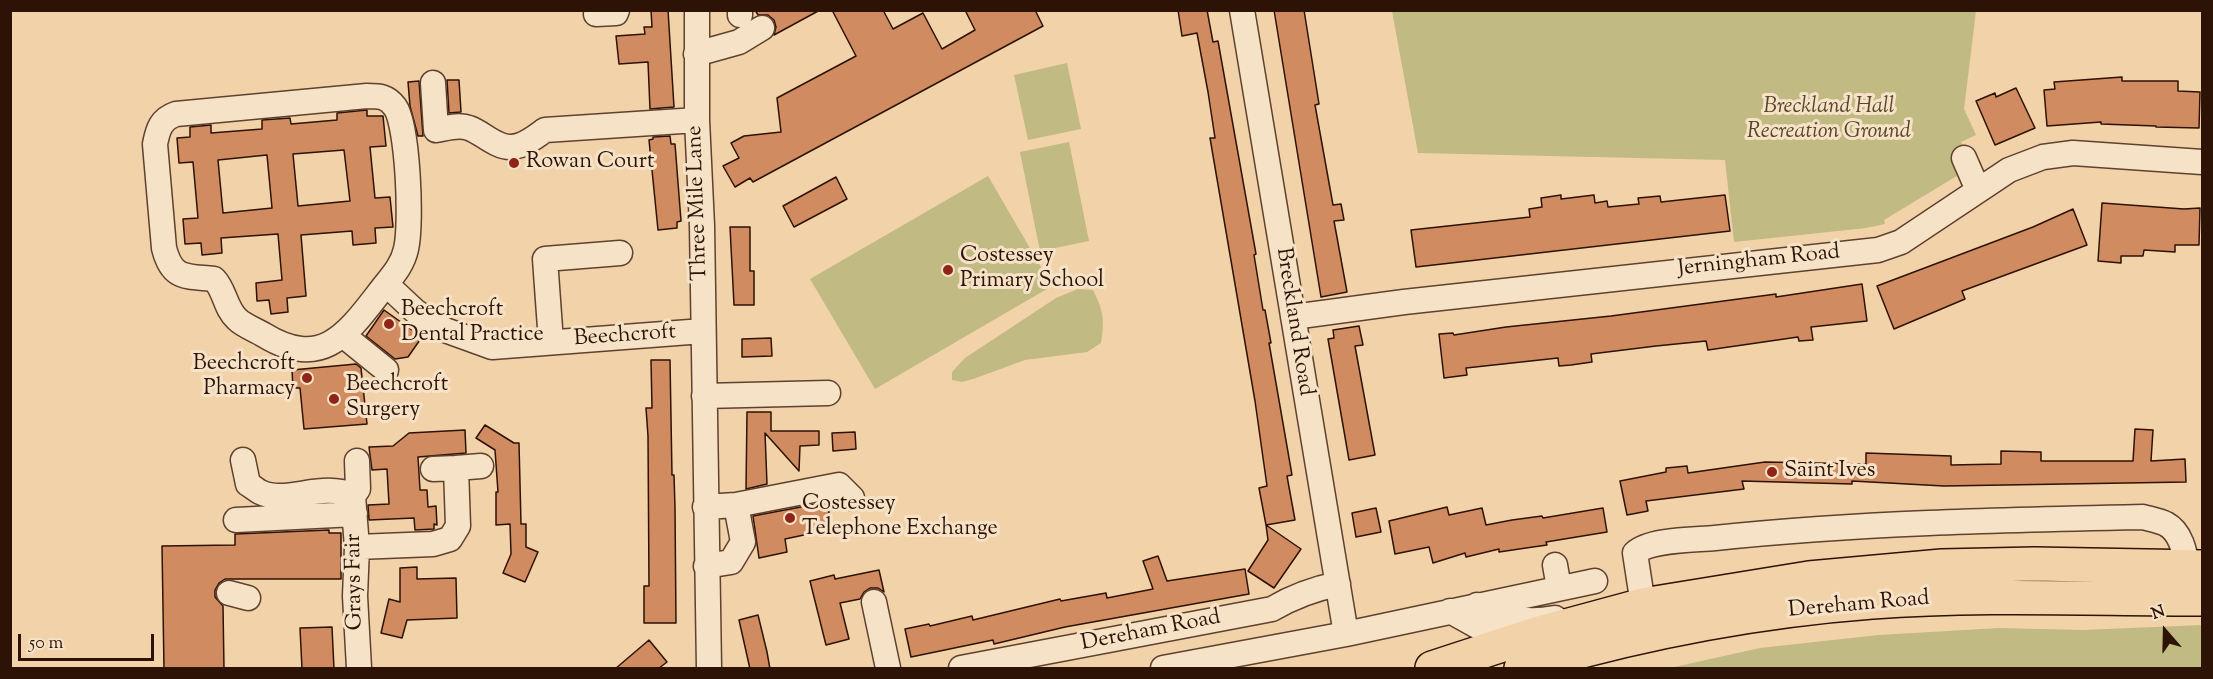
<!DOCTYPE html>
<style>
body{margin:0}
#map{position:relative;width:2213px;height:679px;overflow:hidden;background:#f1d2a9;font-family:"Sorts Mill Goudy",serif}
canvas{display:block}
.frame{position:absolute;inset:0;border:12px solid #2d1206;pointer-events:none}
.north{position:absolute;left:2135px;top:601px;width:60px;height:60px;-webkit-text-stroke:4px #f6e2c7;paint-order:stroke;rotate:340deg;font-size:16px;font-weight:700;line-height:24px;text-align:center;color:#2d1206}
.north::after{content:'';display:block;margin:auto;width:21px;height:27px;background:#2d1206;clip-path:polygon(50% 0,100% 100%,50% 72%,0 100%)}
.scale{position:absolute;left:18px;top:634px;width:136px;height:27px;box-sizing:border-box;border:3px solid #2d1206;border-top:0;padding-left:8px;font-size:18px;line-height:21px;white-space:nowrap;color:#2d1206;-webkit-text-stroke:4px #f6e2c7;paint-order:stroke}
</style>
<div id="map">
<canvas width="2213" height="679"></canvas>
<div class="frame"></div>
<div class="north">N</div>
<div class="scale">50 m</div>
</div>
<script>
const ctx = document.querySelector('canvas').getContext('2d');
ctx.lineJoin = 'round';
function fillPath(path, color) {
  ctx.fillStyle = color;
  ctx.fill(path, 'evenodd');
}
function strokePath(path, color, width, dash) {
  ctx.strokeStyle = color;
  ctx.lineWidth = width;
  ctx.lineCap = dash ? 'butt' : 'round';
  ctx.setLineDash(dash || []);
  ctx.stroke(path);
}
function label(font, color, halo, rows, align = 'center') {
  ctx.font = font + ' "Sorts Mill Goudy",serif';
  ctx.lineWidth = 6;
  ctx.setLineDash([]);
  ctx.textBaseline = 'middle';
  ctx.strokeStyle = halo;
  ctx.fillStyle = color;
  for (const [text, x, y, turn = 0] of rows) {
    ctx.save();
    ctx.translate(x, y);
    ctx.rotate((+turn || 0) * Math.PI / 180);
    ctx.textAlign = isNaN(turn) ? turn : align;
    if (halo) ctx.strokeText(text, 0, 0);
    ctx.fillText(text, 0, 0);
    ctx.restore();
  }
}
const green = new Path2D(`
 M1392 11H1976L1964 109 1976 135 1961 142 1968 156 1965 171 1884 220 1885 224 1866 228 1734 242 1725 160 1418 153Z
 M1067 63 1081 129 1028 140 1014 75Z
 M1069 142 1089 241 1040 251 1020 152Z
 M988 176 1052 286 875 389 810 279Z
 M1078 289 1093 290C1103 310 1105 320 1101 343L1087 352 1025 360 976 378 962 382 952 380V372L965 358 1056 298Z
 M2202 625V668H1670L1760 648 1879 635 1999 628 2083 630Z`);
const building = new Path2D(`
 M651 10H668L674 107 650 109 648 62 619 64 616 36 645 34 644 27H652Z
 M755 10H820L774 35 776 27 774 20 768 15H758Z
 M832 10H883L893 29 923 13 942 49 975 30 965 10H1035L1043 26 753 182 750 178 735 187 723 166 739 158 731 143 744 136 781 132 777 98 856 56Z
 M1178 10H1207L1213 42 1218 41 1256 254 1254 255 1263 310H1265L1271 343H1269L1292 475 1287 476 1295 520 1266 525 1259 488 1267 486 1255 401 1210 138H1215L1208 92 1197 33 1182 36Z
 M1274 10H1304L1319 104 1315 105 1333 205 1341 204 1344 220 1334 221 1347 292 1321 297Z
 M2122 77V81H2178V91L2200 92 2199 128 2156 127V126L2101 124V122L2047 126 2044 90 2055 89 2054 82Z
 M447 80H459L461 112 449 113Z
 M419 81 423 136H418L410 106 408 82Z
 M2016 88 2035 128 1995 145 1976 101 1995 93 1996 97Z
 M367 110V116H383L386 146 370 147 375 198 390 197 393 227 375 228 376 243 353 245 352 231 301 235 306 296 287 298 288 312 271 314 269 300 257 301 256 283 282 280 278 234 221 238 222 253 202 255 201 243 185 244 183 219 198 218 193 162 179 163 177 138 190 137V127L211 125V133L262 129V120L290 118 291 124 337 120V113ZM344 150 350 201 298 206 293 154ZM267 155 272 208 223 213 218 160Z
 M670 136 671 144H675L681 221 677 222V228L658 230 649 140 653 139V137Z
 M836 177 847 199 794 227 783 206Z
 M1561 195V199L1594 195 1595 203 1607 201 1608 207 1639 204 1638 198 1660 196 1661 202 1725 195 1730 231 1416 267 1411 230 1530 217 1529 209 1542 207 1541 198Z
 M2102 203 2184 209 2200 208 2199 245H2175V252L2144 250 2143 256H2121V263L2098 261Z
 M2073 209 2087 245 1962 291 1965 299 1894 329 1877 286 2033 227Z
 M730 227H750V271H754V305H734Z
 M1862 284 1867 321 1811 327 1813 340 1799 341 1798 337 1708 350 1706 341 1656 346 1591 354 1592 362 1571 365 1559 366 1558 358 1466 368 1467 375 1444 378 1439 334 1453 333 1454 335 1506 327 1611 316 1776 294V297Z
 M384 310 422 337 408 357 395 359 366 336Z
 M1359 326 1363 345 1355 346 1375 455 1349 460 1328 339 1334 338 1333 330Z
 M771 338 772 356 742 357V339Z
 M651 360H670L672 475H674L675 508 676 623H644V586H649L648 436 646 408H652Z
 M356 364 361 368 367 424 304 429 300 388H293L292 370Z
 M747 412H771V431H819V445L800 446 799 471 765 433 767 484 746 489Z
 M485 425 514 443H519L521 524H526V547L538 552 525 582 503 573 511 554 510 524 496 525V492H498L495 450 476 438Z
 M2135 429 2153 430 2151 461 2185 459 2186 482 1944 486 1852 481V484L1742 481 1744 489 1646 501 1648 511 1627 515 1620 481 1666 472V468L1687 466 1688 473 1765 462 1866 464V453L1951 456V465L2001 464V451L2041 452V461H2133Z
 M465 430 466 453 418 457 420 490H427L428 507 436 506 437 525 434 524V529L415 530 414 518 369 520 368 505 389 504 387 469 372 470 369 447 393 446 409 433Z
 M855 432 856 449 833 451 832 433Z
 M827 502 832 529 785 539 787 552 759 558 753 516Z
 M1447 507 1449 515 1482 508 1486 525 1512 520 1542 516 1543 518 1603 508 1607 532 1546 542 1547 545 1526 548 1499 552V549L1466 557 1465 553 1433 563 1429 547 1395 554 1389 521Z
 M1376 508 1381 532 1356 537 1352 513Z
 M1266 525 1301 549 1274 588 1248 571 1268 540Z
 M329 530V533H341V579H225L219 583 215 590V597L223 606 224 669H164L162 546 235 545V534Z
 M1158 556 1167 581 1245 569 1249 594 1065 627 994 644 993 640 911 657 905 629 929 624 930 626 972 616 973 620 1060 599 1061 601 1106 593 1107 598 1153 589 1143 561Z
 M417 567V579L456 578 457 618 407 620 402 638 381 633 389 599 400 602V568Z
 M879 570 884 592 878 588H870L864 592 860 599 840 603 849 639 826 645 810 581 834 575 835 579Z
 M758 615 767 652 770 669H750L739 620Z
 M332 627 334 669H302L300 628Z
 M649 640 667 662 658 669H615Z`);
const minor = new Path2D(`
 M697 10V120L702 226 709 668
 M740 10V15
 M1242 10 1346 634
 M596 14 616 13 617 10
 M696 54 739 42 762 28
 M433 83 436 130C447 128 459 124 469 128 480 132 488 140 498 144 516 153 531 140 545 130L697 120
 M1964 158 1978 190
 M386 284C395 273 403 263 406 249 412 225 408 125 395 107 387 96 379 96 367 96L176 114C161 119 158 129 155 144L164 248C172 280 186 276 214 279 225 290 225 308 237 319 244 326 256 330 264 335 326 373 351 328 386 284L416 312 445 330 492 347 703 331
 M1293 317 1404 302 1878 250 1901 242 2009 170 2043 157 2073 153 2202 162
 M344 336 386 370
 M551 342 545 259 620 253
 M704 396 828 393
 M243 460 248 484C252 486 256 490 260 492 286 505 322 481 353 496L358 489 357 461
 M433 469 456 468
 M353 496 357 547 355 596 359 668
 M705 507 736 505 839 485 852 498
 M236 520 355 514
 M357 547 433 544 450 539 458 526 456 468 481 466
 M1555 565 1559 588
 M706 566 731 562 743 542 736 505
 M229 593 248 598
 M874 602 888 668
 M1477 605C1505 618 1523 624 1555 618
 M1643 605 1635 553C1650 539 1695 540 1715 538 1857 523 2000 520 2143 517 2150 519 2160 521 2166 524 2181 532 2185 552 2187 567
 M1450 611 1495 636 1505 644
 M961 668 1272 609C1294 596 1313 589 1338 584
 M1163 668 1346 634 1595 581`);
const highway = new Path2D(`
 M1432 668 1536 634 1643 605 1809 578 1942 566 2034 564 2202 567
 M1521 668C1635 634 1753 611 1872 602 1982 594 2092 599 2202 599`);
const markers = [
 [514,163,6,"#8f2418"],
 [948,270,6,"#8f2418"],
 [389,324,6,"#8f2418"],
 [307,378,6,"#8f2418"],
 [334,399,6,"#8f2418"],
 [1772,472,6,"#8f2418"],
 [790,518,6,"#8f2418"]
];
const parkNames = [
 ["Breckland Hall",1829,108],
 ["Recreation Ground",1829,133]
];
const poiNames = [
 ["Rowan Court",526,163],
 ["Costessey",960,257],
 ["Primary School",960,282],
 ["Beechcroft",401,311],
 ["Dental Practice",401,336],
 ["Beechcroft",295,365,"right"],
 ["Pharmacy",295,390,"right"],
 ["Beechcroft",346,386],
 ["Surgery",346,411],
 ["Saint Ives",1784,472],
 ["Costessey",802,505],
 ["Telephone Exchange",802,530]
];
const streetNames = [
 ["Three Mile Lane",699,203,-92],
 ["Jerningham Road",1759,262,-6],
 ["Breckland Road",1293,322,81],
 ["Beechcroft",625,337,-4],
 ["Grays Fair",356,582,-91],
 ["Dereham Road",1859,606,-5],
 ["Dereham Road",1151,632,-11]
];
fillPath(green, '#c1ba83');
fillPath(building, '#d18b61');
strokePath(building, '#2d1206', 1.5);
strokePath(minor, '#5e422f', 27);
strokePath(highway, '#2d1206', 36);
strokePath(minor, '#f6e2c7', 24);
strokePath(highway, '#f1d2a9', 33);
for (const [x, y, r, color] of markers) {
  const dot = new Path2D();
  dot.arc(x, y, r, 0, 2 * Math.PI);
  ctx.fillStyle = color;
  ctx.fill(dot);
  strokePath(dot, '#f6e2c7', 2);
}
label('italic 22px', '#59442c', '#f6e2c7', parkNames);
label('22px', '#2d1206', '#f6e2c7', poiNames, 'left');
label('22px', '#2d1206', '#f6e2c7', streetNames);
</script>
